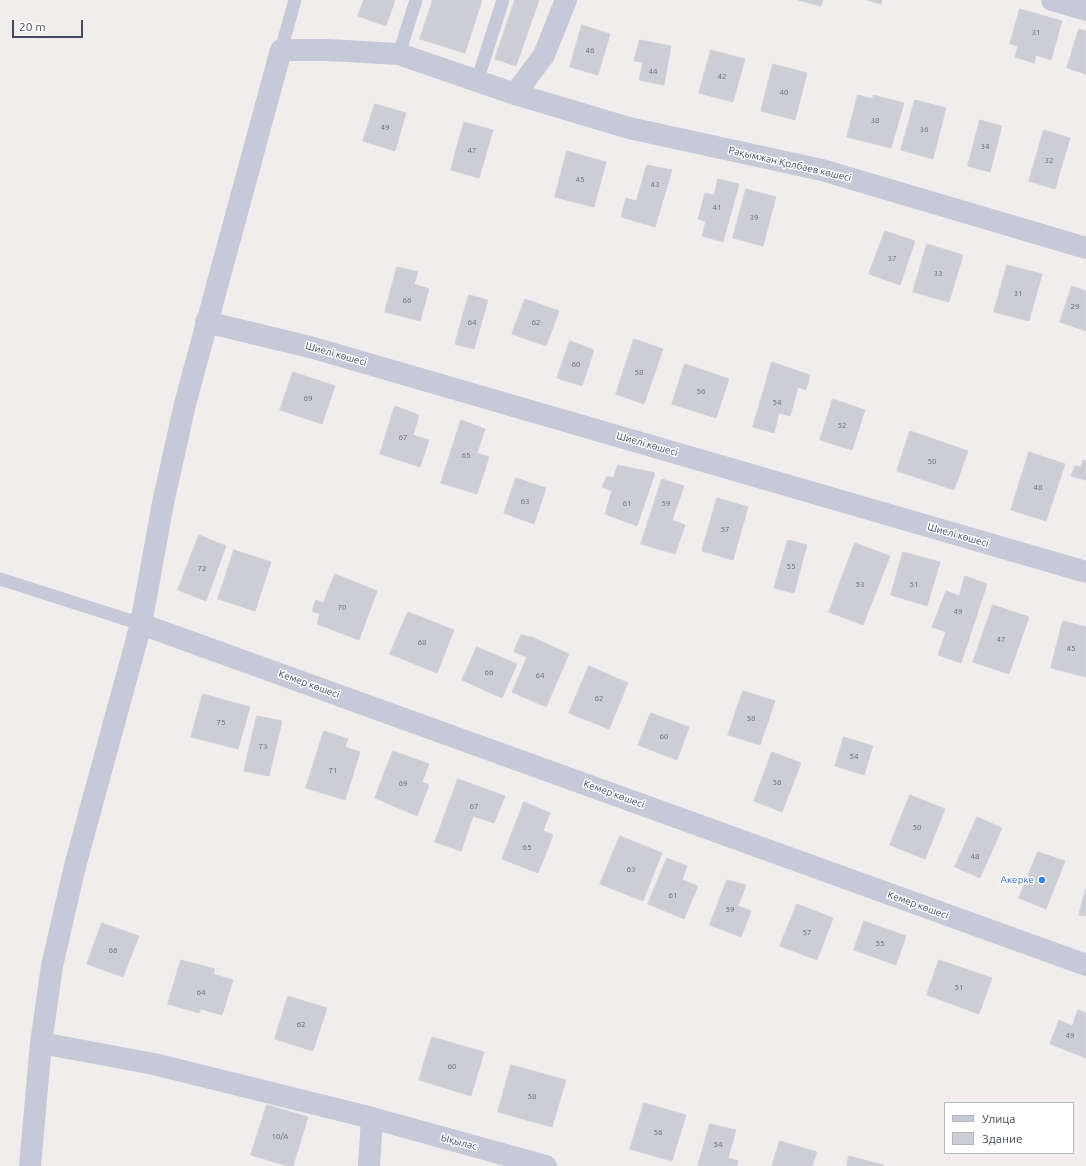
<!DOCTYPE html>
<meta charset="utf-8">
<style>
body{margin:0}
#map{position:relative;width:1086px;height:1166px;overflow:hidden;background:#f0edec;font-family:Ubuntu,sans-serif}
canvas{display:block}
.legend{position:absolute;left:944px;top:1102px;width:130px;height:52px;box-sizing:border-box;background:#fff;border:1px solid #b4b6bd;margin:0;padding:5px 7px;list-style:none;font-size:12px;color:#44495b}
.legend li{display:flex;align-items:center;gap:8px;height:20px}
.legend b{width:20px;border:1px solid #b4b6bd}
.scale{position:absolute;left:12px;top:20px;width:71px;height:18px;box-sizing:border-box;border:2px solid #44495b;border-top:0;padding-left:5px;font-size:12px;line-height:14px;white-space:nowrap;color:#44495b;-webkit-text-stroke:3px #fff;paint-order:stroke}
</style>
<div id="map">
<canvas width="1086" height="1166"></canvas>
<ul class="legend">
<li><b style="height:5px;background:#c5c9d8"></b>Улица</li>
<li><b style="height:11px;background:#cccdd5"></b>Здание</li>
</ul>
<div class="scale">20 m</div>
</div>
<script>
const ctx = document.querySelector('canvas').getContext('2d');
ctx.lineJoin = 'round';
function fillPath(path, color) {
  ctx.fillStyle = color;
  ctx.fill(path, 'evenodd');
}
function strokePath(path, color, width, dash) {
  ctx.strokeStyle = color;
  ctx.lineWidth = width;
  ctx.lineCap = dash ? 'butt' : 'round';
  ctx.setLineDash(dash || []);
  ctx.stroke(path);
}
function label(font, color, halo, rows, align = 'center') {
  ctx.font = font + ' Ubuntu,sans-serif';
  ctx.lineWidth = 3;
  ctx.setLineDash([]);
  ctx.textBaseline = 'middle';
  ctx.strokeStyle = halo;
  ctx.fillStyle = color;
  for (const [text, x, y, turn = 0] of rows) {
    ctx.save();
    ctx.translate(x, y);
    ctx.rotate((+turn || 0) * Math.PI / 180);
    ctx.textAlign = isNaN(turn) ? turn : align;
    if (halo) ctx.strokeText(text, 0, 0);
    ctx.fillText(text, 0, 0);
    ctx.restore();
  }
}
const building = new Path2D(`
 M364 0H395L386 26 358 16Z
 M433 0H482L465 53 420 39Z
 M515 0H539L516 66 495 59Z
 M799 0H823L821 6Z
 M868 0H882L881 4Z
 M1020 9 1062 21 1051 60 1036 55 1034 63 1015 57 1018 46 1010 44Z
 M582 25 610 34 598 75 570 67Z
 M1079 29 1086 31V74L1067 68Z
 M640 40 671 46 664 85 639 80 643 62 634 61Z
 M711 50 745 59 733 102 699 93Z
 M773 64 807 73 795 120 761 111Z
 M858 95 873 99V95L904 103 891 148 847 137Z
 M915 100 946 108 933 159 901 150Z
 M375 104 406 113 395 151 363 141Z
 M980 120 1002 126 990 172 968 166Z
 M464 122 493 130 479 178 451 170Z
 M1044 130 1070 138 1055 189 1029 181Z
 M567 151 606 162 594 207 555 197Z
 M647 165 672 170 655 227 621 217 626 198 636 201Z
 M718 179 739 184 723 242 702 236 706 221 698 219 705 193 714 195Z
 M746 189 776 197 763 246 733 238Z
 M885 231 915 241 900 285 869 274Z
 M927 244 963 255 949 302 913 292Z
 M1007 265 1042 274 1029 321 994 312Z
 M397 267 418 272 414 284 429 289 420 321 385 312Z
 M1072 286 1086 291V331L1060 322Z
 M469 295 488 300 474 349 455 344Z
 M525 299 559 311 546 346 512 334Z
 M634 339 663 349 644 404 616 394Z
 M570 341 594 350 582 386 557 378Z
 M772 362 810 375 806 390 798 387 790 416 779 413 774 433 753 427Z
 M685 364 729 379 716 418 672 404Z
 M293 372 335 386 322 424 280 410Z
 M833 399 865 410 852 450 820 440Z
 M395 406 419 415 413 435 429 440 420 467 380 454Z
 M461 420 485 429 477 453 489 457 477 494 441 483Z
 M910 431 968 451 954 490 897 471Z
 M1029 452 1065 464 1046 521 1011 510Z
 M1083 460 1086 461V480L1071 476 1075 466 1081 467Z
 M618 465 655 473 637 526 605 514 612 491 602 487 607 476 613 478Z
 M516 478 546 488 534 524 504 513Z
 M662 479 684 486 672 520 685 525 675 554 641 544Z
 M717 498 748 507 733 560 702 551Z
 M199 535 226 546 206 601 178 590Z
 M788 540 807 545 794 593 774 588Z
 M855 543 890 556 863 625 829 612Z
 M234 550 271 562 255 611 218 599Z
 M903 552 940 562 927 606 891 595Z
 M335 574 377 591 359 640 317 624 320 614 312 611 316 600 323 603Z
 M965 576 987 584 961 663 938 655 946 632 932 627 946 591 959 596Z
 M993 605 1029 617 1009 674 973 662Z
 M408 612 454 630 437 673 390 654Z
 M1063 621 1086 627V677L1051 668Z
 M521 635 532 637 569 654 546 707 512 692 527 657 514 652Z
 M477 647 517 664 502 698 462 680Z
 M589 666 628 683 609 729 569 713Z
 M743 691 775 701 760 745 728 735Z
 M203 694 250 707 238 749 191 737Z
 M651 713 689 727 677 760 638 745Z
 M257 716 282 721 269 776 244 771Z
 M324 731 348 739 345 747 360 752 345 800 306 788Z
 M844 737 873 746 864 775 835 766Z
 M393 751 429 764 422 782 429 785 417 816 375 798Z
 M772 752 801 763 782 812 754 801Z
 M458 779 505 796 494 823 473 816 461 851 435 842Z
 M910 795 945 809 925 859 890 845Z
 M524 802 550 813 543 831 553 835 538 873 502 859Z
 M977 817 1002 828 980 878 955 867Z
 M620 836 662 853 643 901 600 884Z
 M1038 852 1065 861 1046 909 1019 898Z
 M667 858 687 866 682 880 698 886 684 919 648 904Z
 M727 880 746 885 738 906 751 911 741 937 710 925Z
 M1086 889V916L1079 915Z
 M797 904 833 918 817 960 780 946Z
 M864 921 906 936 896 965 854 950Z
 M102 923 139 936 123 977 87 964Z
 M181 960 215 969 213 974 233 980 222 1015 201 1009 199 1013 168 1004Z
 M939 960 992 978 979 1014 927 995Z
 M288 996 327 1008 313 1051 275 1039Z
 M1078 1010 1086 1013V1058L1050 1044 1059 1020 1072 1026Z
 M432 1037 484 1052 471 1096 419 1080Z
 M511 1065 566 1080 552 1127 498 1112Z
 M644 1103 686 1115 672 1161 630 1149Z
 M267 1105 308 1117 293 1166H288L251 1155Z
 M710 1124 736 1130 728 1158 738 1161 737 1166H698Z
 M780 1141 817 1152 812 1166H772Z
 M849 1156 883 1165V1166H847Z`);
const service = new Path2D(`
 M281 50 295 0
 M399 54 416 0
 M477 81 503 0
 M0 579 141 624`);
const minor = new Path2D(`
 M1052 0 1086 10
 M515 94 629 128 822 170 1086 248
 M206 322 310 347 1086 572
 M141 624 1086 965
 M30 1166 41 1043
 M369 1166 372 1118
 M546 1166 372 1118 154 1064 41 1043 52 966 75 866 141 624 163 503 185 404 281 50H328L399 54 515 94 544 55 566 0`);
const markers = [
 [1042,880,4,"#3f7fe0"]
];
const numberNames = [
 ["31",1036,32],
 ["46",590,50],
 ["44",653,71],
 ["42",722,76],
 ["40",784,92],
 ["38",875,120],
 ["49",385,127],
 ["36",924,129],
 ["34",985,146],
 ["47",472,150],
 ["32",1049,160],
 ["45",580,179],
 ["43",655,184],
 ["41",717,207],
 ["39",754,217],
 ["37",892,258],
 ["33",938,273],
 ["31",1018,293],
 ["66",407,300],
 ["29",1075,306],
 ["64",472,322],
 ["62",536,322],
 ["60",576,364],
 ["58",639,372],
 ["56",701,391],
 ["69",308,398],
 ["54",777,402],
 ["52",842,425],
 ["67",403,437],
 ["65",466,455],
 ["50",932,461],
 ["48",1038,487],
 ["63",525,501],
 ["61",627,503],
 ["59",666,503],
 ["57",725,529],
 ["55",791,566],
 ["72",202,568],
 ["53",860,584],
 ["51",914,584],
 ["70",342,607],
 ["49",958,611],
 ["47",1001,639],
 ["68",422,642],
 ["45",1071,648],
 ["66",489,672],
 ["64",540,675],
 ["62",599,698],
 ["58",751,718],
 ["75",221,722],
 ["60",664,736],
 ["73",263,746],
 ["54",854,756],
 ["71",333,770],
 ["56",777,782],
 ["69",403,783],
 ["67",474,806],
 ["50",917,827],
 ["65",527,847],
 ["48",975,856],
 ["63",631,869],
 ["61",673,895],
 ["59",730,909],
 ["57",807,932],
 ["55",880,943],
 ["66",113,950],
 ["51",959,987],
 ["64",201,992],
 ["62",301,1024],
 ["49",1070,1035],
 ["60",452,1066],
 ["58",532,1096],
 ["56",658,1132],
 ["10/А",280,1136],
 ["54",718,1144]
];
const streetNames = [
 ["Рақымжан Қолбаев көшесі",790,164,13],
 ["Шиелі көшесі",336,354,16],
 ["Шиелі көшесі",647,444,16],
 ["Шиелі көшесі",958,535,16],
 ["Кемер көшесі",309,684,20],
 ["Кемер көшесі",614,794,20],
 ["Кемер көшесі",918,905,20],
 ["Ықылас",459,1142,15]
];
const shopNames = [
 ["Акерке",1034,880]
];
fillPath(building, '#cccdd5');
strokePath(building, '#d0d0d9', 1);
strokePath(service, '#c5c9d8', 13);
strokePath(minor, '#c5c9d8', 22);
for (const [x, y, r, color] of markers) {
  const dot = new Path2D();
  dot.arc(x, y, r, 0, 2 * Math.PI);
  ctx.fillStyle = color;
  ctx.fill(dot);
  strokePath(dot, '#fff', 1.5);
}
label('8px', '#666a7a', null, numberNames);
label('10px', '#44495b', '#fff', streetNames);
label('10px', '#366cbe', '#fff', shopNames, 'right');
</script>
